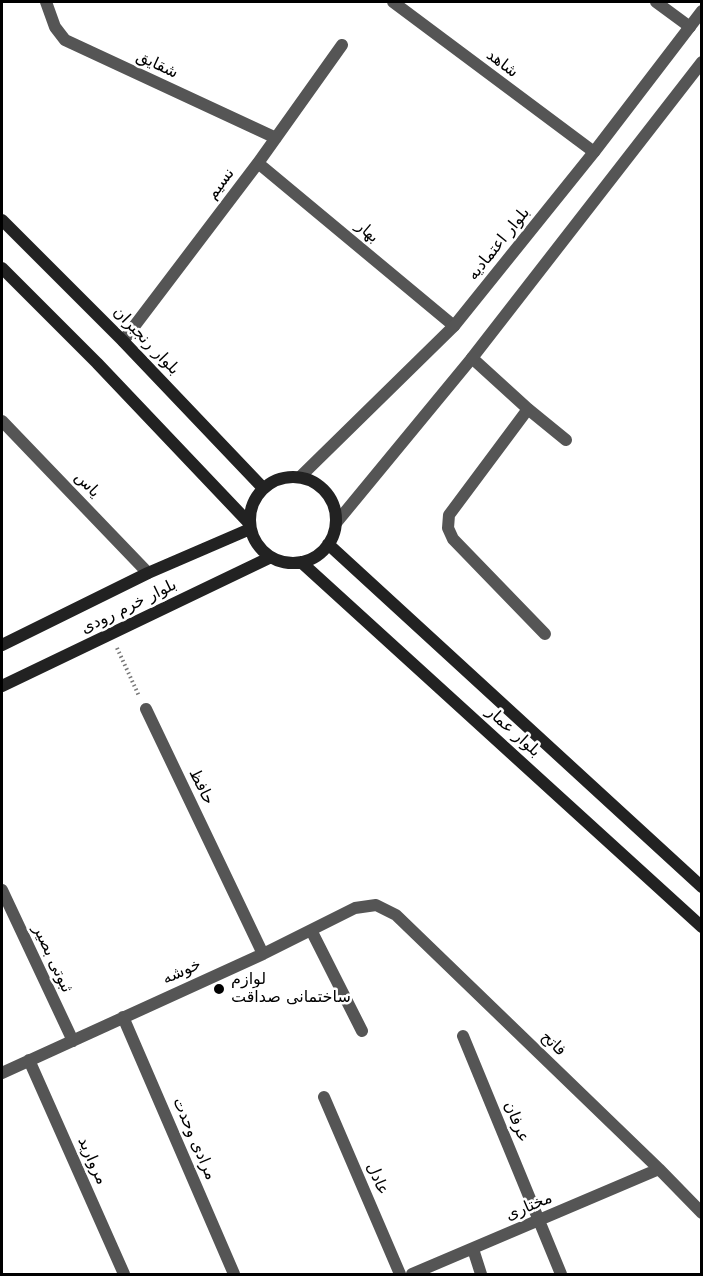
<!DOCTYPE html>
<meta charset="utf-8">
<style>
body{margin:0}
#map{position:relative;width:703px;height:1276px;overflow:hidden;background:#fff;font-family:"DejaVu Sans",sans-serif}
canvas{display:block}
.frame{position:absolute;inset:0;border:3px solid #000;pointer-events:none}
</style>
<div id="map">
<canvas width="703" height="1276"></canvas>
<div class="frame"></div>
</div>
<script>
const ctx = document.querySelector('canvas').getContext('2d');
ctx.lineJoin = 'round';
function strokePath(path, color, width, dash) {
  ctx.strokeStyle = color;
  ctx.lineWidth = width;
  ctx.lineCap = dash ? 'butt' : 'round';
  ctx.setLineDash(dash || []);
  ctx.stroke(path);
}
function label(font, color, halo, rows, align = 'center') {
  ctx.font = font + ' "DejaVu Sans",Cairo,sans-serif';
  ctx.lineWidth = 5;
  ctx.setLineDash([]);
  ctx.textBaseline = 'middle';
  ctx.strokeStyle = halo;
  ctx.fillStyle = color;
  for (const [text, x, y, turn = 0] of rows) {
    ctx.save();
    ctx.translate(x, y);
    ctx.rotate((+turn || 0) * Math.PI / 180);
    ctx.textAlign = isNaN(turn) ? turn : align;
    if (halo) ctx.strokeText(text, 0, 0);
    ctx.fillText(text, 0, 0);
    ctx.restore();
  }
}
const path = new Path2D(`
 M117 648 139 696`);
const minor = new Path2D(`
 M46 2 55 27 65 40 276 138
 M393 2 594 152
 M656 2 690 27
 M258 163 454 326
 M123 341 258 163 342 45
 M472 358 528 409 566 440
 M528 409 449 515 448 528 453 539 545 634
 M2 421 148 573
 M146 709 263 954
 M2 890 73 1041
 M311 930 362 1031
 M123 1017 234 1274
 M463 1036 561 1274
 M29 1060 124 1274
 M2 1073 263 954 355 908 376 905 396 915 659 1169 702 1213
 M324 1097 400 1274
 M473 1249 481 1274
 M412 1274 659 1169`);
const tertiary = new Path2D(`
 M300 477 454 326 594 152 702 11
 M336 523 472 358 702 62`);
const secondary = new Path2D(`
 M2 220 123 341 263 488
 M2 268 97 363 249 523
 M250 520a43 43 0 1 1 86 0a43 43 0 1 1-86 0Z
 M328 544 702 887
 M301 562 702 927
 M2 645 148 573 250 529
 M2 686 271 557`);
const markers = [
 [219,989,6,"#000"]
];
const streetNames = [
 ["شاهد",502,64,37],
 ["شقایق",157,65,25],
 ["نسیم",221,184,-53],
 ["بهار",367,232,40],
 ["بلوار اعتمادیه",499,244,-51],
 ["بلوار رنجبران",146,341,46],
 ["یاس",87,485,46],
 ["بلوار خرم رودی",129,607,-26],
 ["بلوار عمار",513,732,42],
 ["حافظ",201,787,64],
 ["ثبوتی بصیر",52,959,65],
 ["خوشه",182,972,-24],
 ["فاتح",553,1044,44],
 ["عرفان",516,1122,68],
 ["مرادی وحدت",194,1139,67],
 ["مروارید",92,1161,66],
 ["عادل",377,1179,67],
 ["مختاری",529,1207,-23]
];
const poiNames = [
 ["لوازم",231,980],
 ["ساختمانی صداقت",231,998]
];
strokePath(path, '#777', 4, [1.5, 3]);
strokePath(minor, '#555', 12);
strokePath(tertiary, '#555', 12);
strokePath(secondary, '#222', 12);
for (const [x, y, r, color] of markers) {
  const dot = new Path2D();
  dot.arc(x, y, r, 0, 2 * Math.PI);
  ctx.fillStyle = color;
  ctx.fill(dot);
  strokePath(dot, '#fff', 2);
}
label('16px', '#000', '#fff', streetNames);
label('16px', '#000', '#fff', poiNames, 'left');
</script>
